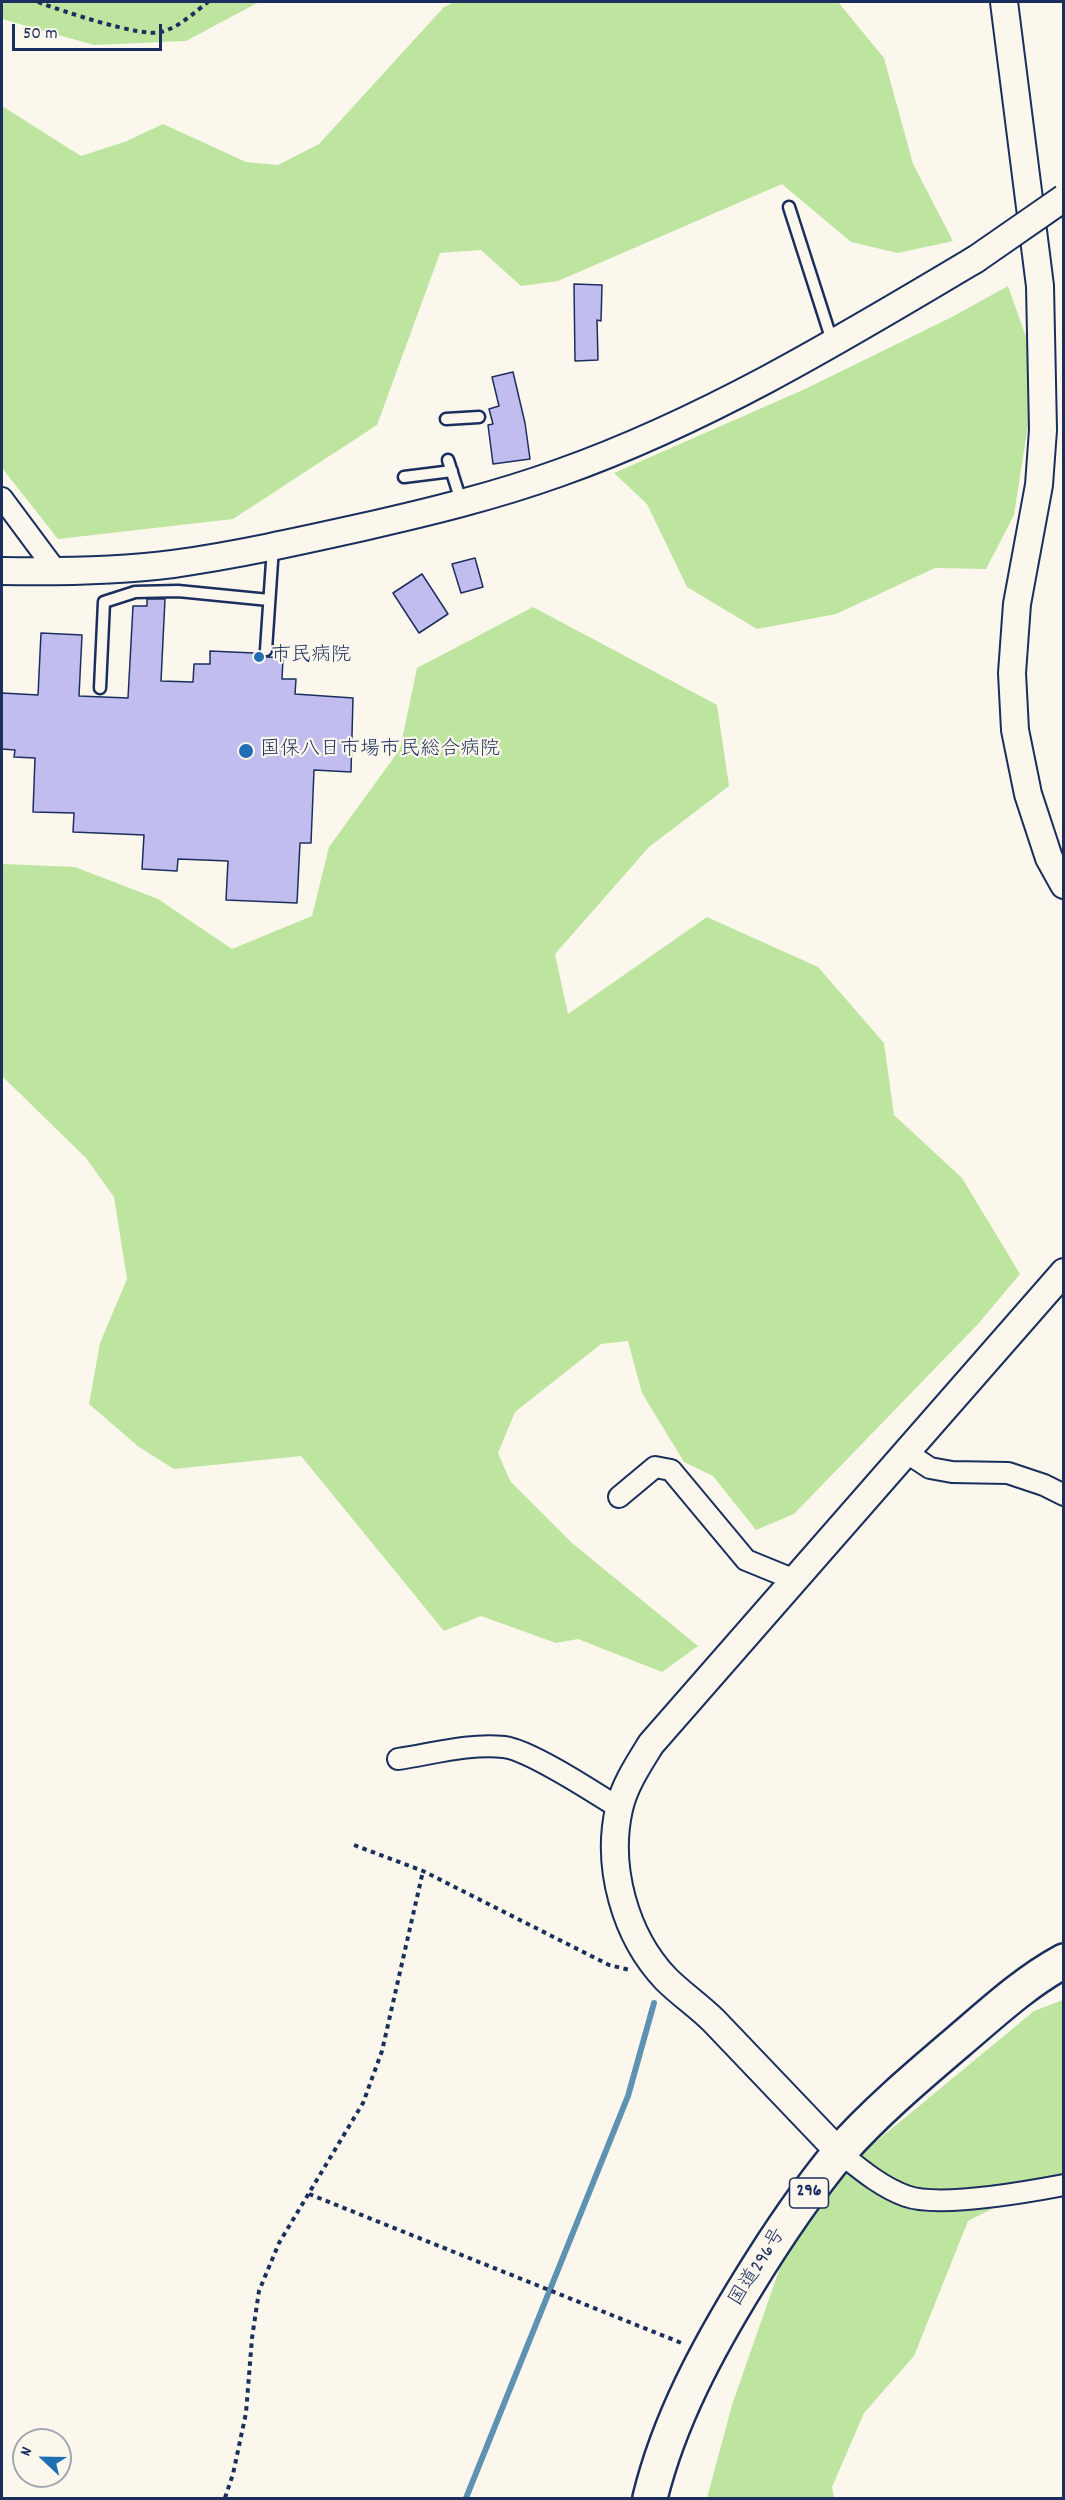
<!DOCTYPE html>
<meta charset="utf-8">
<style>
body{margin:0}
#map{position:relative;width:1065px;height:2500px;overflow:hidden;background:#fbf7ec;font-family:Dekko,sans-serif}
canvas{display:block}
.frame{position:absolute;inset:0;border:3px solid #1b2f5e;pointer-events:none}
.north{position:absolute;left:12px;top:2428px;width:60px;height:60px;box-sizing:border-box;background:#fbf7ec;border:2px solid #a1a7b3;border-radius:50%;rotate:292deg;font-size:16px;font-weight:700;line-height:24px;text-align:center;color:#1b2f5e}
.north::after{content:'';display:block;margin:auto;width:21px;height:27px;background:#1f6fb2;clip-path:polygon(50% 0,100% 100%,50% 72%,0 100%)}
.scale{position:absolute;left:12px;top:24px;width:150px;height:27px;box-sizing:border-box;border:3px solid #1b2f5e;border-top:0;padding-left:8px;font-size:18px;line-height:21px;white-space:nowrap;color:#1b2f5e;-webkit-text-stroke:4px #fbf7ec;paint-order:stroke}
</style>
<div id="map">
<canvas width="1065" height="2500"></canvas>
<div class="frame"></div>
<div class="north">N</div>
<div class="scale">50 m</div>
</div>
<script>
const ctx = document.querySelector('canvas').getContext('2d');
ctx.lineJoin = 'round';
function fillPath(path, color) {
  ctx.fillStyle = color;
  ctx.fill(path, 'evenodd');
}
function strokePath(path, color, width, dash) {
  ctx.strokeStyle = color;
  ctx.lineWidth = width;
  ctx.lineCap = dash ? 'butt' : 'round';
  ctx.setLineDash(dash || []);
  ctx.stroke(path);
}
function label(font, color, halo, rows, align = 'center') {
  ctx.font = font + ' Dekko,"Klee One",sans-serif';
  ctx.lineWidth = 4.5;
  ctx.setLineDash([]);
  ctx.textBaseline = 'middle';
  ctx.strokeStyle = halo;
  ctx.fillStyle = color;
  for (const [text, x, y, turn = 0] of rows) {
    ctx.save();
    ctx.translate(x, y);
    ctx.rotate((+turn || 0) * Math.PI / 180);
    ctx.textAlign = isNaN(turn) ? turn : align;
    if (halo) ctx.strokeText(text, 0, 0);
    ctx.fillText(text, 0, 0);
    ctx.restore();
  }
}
const green = new Path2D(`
 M2 2H259L186 41 94 45 2 19Z
 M455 2H838L884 58 913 164 953 241 898 253 851 242 782 184 558 281 521 286 481 250 440 253 377 425 233 519 58 539 2 468V106L81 156 127 141 163 124 246 162 278 165 319 144 444 7Z
 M1008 286 1037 368 1014 515 986 569 935 568 836 614 757 629 687 587 647 504 614 473 805 389 952 317Z
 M533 607 717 705 729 786 649 847 555 954 568 1014 707 917 818 967 884 1043 894 1115 962 1178 1020 1274 978 1324 794 1514 756 1530 713 1476 684 1462 642 1393 628 1341 601 1344 515 1412 498 1453 510 1481 572 1543 698 1646 662 1672 578 1639 556 1643 481 1616 444 1631 301 1456 174 1469 139 1447 89 1404 100 1343 127 1279 114 1197 86 1158 2 1076V864L75 867 158 899 232 949 312 916 329 847 400 749 417 668Z
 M1063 2000V2173L968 2221 914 2356 864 2413 832 2487 834 2498H707L732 2405 785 2253 838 2173 1034 2011Z`);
const stream = new Path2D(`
 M466 2498 628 2096 654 2003`);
const building = new Path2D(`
 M574 284 602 285 601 321 597 320 598 360 575 361Z
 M513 372 525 423 530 459 493 464 488 425 493 424 489 409 499 406 492 377Z
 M475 558 483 587 461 593 452 564Z
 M422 574 448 614 419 633 393 593Z
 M147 599H165L161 681 193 682 194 664H210V651L254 653V656L283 658 282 679H296L295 694 353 698 351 772 314 770 311 843H300L297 903 226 900 228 861 178 859 177 871 142 869 144 835 73 832 74 813 33 812 35 758 14 757 15 750 2 749V693L38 695 41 633 82 635 79 696 128 698 133 606H147Z`);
const path = new Path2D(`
 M38 2C59 10 142 38 161 32 178 28 195 12 208 2
 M354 1845 423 1871 609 1965 630 1970
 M309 2194 684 2344
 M225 2498 233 2474 246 2413 252 2338 259 2291 279 2243 363 2103 382 2051 423 1871`);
const service = new Path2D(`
 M789 207 833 344
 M446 419 479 417
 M448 460 462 504
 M404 477 452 471
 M266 650 273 547
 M100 688 104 602 135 592 178 591 269 600`);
const minor = new Path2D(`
 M2 498 57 572
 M907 1453 930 1468 952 1472 1008 1473 1044 1485 1064 1495
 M619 1497 655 1467 671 1470 746 1560 795 1580
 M398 1759C432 1754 470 1743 504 1747 530 1750 595 1793 619 1808
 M840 2153C860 2169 881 2187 906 2196 939 2208 1027 2192 1064 2185`);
const tertiary = new Path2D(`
 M1004 2 1040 286 1043 430 1039 485 1017 604 1012 673 1015 730 1028 794 1049 858 1064 885
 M2 571C58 572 117 571 173 564 237 555 300 541 363 527 429 512 495 496 559 473 706 421 842 339 976 259
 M840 2153C798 2109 756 2065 714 2021 699 2006 681 1994 666 1979 625 1936 606 1867 619 1809 624 1786 638 1765 651 1744L1064 1272`);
const trunk = new Path2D(`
 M650 2498C669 2420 708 2348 750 2280 777 2236 806 2193 839 2153 873 2114 919 2075 959 2041 992 2013 1025 1982 1064 1961`);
const tertiaryBridge = new Path2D(`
 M976 259 1064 198`);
const markers = [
 [259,657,6,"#1f6fb2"],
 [246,751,8,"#1f6fb2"]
];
const shields = [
 [809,2193,39]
];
const shieldNames = [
 ["296",809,2193]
];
const poiNames = [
 ["市民病院",271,657],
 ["国保八日市場市民総合病院",260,751]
];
const streetNames = [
 ["国道296号",759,2268,-58]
];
fillPath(green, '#bde5a0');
strokePath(stream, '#5d93b1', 6);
fillPath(building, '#c2bdef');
strokePath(building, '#1b2f5e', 1.5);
strokePath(service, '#1b2f5e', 15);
strokePath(minor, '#1b2f5e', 24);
strokePath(tertiary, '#1b2f5e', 30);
strokePath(trunk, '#1b2f5e', 38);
strokePath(path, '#1b2f5e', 4, [4.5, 4.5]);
strokePath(service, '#fbf7ec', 10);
strokePath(minor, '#fbf7ec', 20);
strokePath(tertiary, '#fbf7ec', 26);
strokePath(trunk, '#fbf7ec', 33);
strokePath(tertiaryBridge, '#1b2f5e', 30, []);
strokePath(tertiaryBridge, '#fbf7ec', 26);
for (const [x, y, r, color] of markers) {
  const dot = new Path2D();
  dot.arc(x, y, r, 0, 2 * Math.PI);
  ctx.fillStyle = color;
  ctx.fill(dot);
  strokePath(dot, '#fbf7ec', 2);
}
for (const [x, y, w] of shields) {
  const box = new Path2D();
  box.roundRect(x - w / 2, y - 15, w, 30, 4.5);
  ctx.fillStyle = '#fbf7ec';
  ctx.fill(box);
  strokePath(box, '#1b2f5e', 1.5);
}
label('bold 18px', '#1b2f5e', null, shieldNames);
label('20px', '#1b2f5e', '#fbf7ec', poiNames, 'left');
label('20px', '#1b2f5e', '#fbf7ec', streetNames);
</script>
